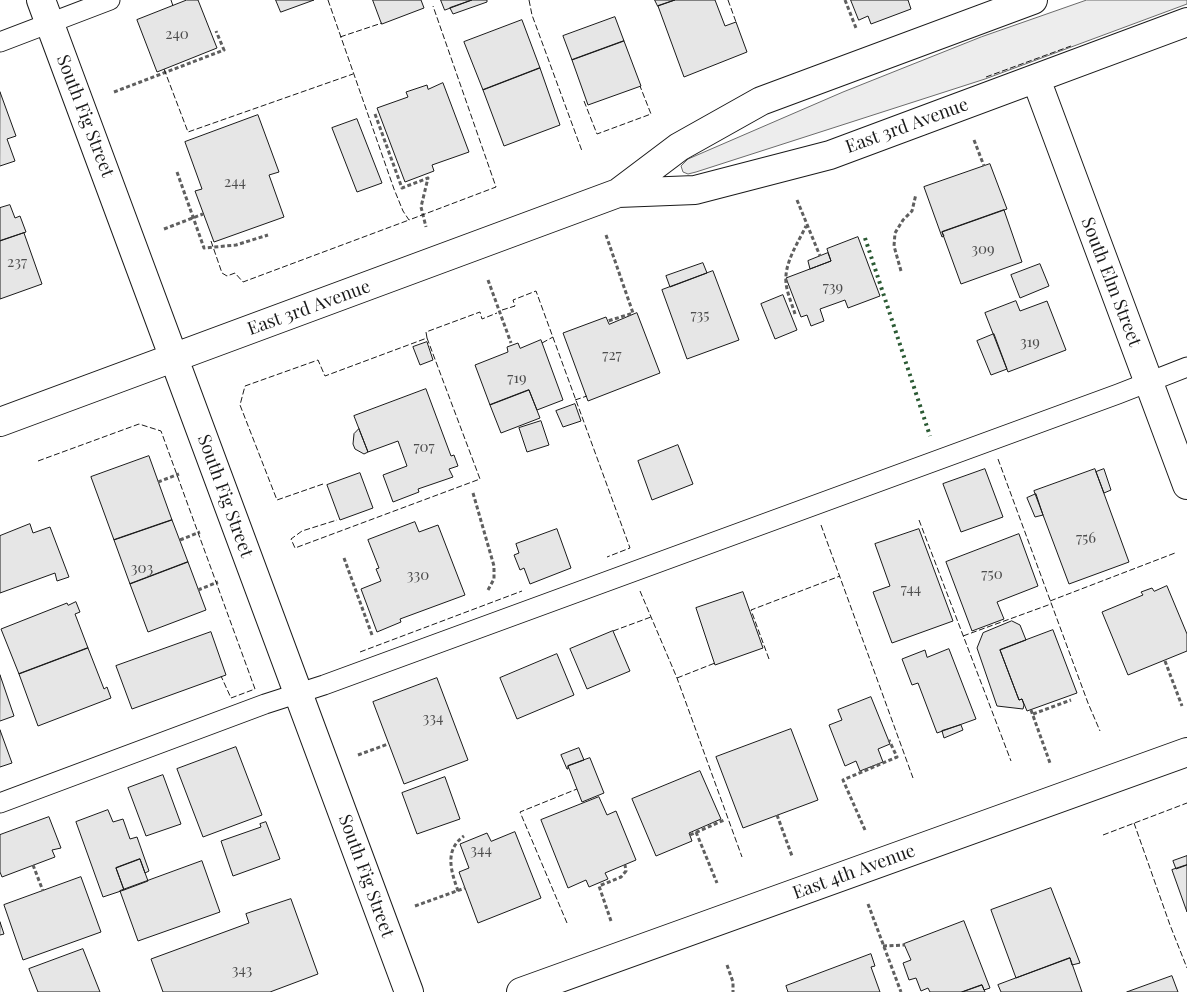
<!DOCTYPE html>
<style>
body{margin:0}
canvas{display:block;background:#fff}
</style>
<canvas width="1187" height="992"></canvas>
<script>
const ctx = document.querySelector('canvas').getContext('2d');
ctx.lineJoin = 'round';
function fillPath(path, color) {
  ctx.fillStyle = color;
  ctx.fill(path, 'evenodd');
}
function strokePath(path, color, width, dash) {
  ctx.strokeStyle = color;
  ctx.lineWidth = width;
  ctx.lineCap = dash ? 'butt' : 'round';
  ctx.setLineDash(dash || []);
  ctx.stroke(path);
}
function label(font, color, halo, rows, align = 'center') {
  ctx.font = font + ' "Playfair Display",serif';
  ctx.lineWidth = 4;
  ctx.setLineDash([]);
  ctx.textBaseline = 'middle';
  ctx.strokeStyle = halo;
  ctx.fillStyle = color;
  for (const [text, x, y, turn = 0] of rows) {
    ctx.save();
    ctx.translate(x, y);
    ctx.rotate((+turn || 0) * Math.PI / 180);
    ctx.textAlign = isNaN(turn) ? turn : align;
    if (halo) ctx.strokeText(text, 0, 0);
    ctx.fillText(text, 0, 0);
    ctx.restore();
  }
}
const green = new Path2D(`
 M1087 0H1187V4L985 79 696 172 688 174 683 172 681 166 688 159 843 92 981 37Z`);
const building = new Path2D(`
 M187 0H198L217 48 157 72 137 20Z
 M276 0H314L281 12Z
 M373 0H421L424 8 382 24Z
 M441 0H472L445 10Z
 M472 0H487V2L453 14 450 8Z
 M655 0H675L658 6Z
 M675 0H715L725 26 736 22 747 52 684 77 658 6Z
 M851 0H908L911 9 871 24 868 16 859 20Z
 M615 17 624 41 572 60 563 36Z
 M522 20 540 68 483 90 464 42Z
 M624 41 641 86 588 105 572 60Z
 M540 68 560 125 504 146 483 90Z
 M443 83 469 152 432 165 434 171 405 182 377 108 408 97 406 92 427 85 428 89Z
 M0 92 16 136 7 139 15 161 0 166Z
 M258 115 279 172 269 175 284 217 214 242 195 191 202 189 185 142Z
 M357 119 382 183 357 192 332 128Z
 M990 164 1007 209 942 232 944 236 942 237 924 187Z
 M10 205 15 218 20 216 26 232 0 241V208Z
 M1004 210 1022 262 961 284 942 232Z
 M24 233 42 284 0 299V241Z
 M858 237 880 296 848 308 845 300 820 309 824 321 811 326 807 315 801 317 786 278 831 261 827 249Z
 M828 253 831 261 810 269 808 261Z
 M703 263 707 273 670 287 666 276Z
 M1040 264 1049 286 1020 298 1011 275Z
 M713 271 739 340 687 359 662 290Z
 M783 295 797 330 775 339 761 304Z
 M1016 301 1020 311 1047 301 1066 350 1008 372 985 313Z
 M637 313 660 373 588 401 563 333 606 317 609 324Z
 M994 334 1007 369 991 375 977 341Z
 M541 340 563 400 537 410 529 390 490 405 475 365 508 352 507 347 518 343 520 348Z
 M427 342 433 360 420 365 413 347Z
 M426 389 451 456 454 455 458 466 449 469 453 477 418 489 419 492 393 502 383 475 407 466 398 441 368 452 354 416Z
 M529 390 540 418 501 433 490 405Z
 M575 404 581 421 563 427 556 411Z
 M541 421 549 445 527 452 519 428Z
 M359 429 368 452 364 454 355 449 353 444 354 434Z
 M678 445 693 484 652 500 638 461Z
 M149 456 172 520 114 540 91 477Z
 M985 469 1003 517 961 532 943 484Z
 M1095 469 1129 562 1069 584 1034 491Z
 M1104 469 1111 490 1104 493 1096 472Z
 M360 473 373 508 340 520 327 485Z
 M1036 494 1043 515 1035 517 1027 498Z
 M172 520 188 562 130 584 114 540Z
 M415 522 419 532 438 525 465 595 400 619 401 622 377 632 361 589 381 581 376 569 379 568 368 540Z
 M30 524 33 533 50 527 69 577 57 581 55 573 0 593V536Z
 M557 529 571 568 530 584 524 568 520 570 514 555 519 553 516 544Z
 M919 529 953 621 892 643 873 592 890 586 875 544Z
 M1019 534 1038 586 997 602 1004 619 972 631 946 562Z
 M188 562 206 610 148 632 130 584Z
 M1167 586 1187 634V651L1128 675 1102 612 1143 595 1141 592 1152 588 1154 591Z
 M743 592 763 648 715 665 696 608Z
 M76 602 80 612 75 614 88 648 19 674 1 629 67 603 68 605Z
 M1012 621 1020 625 1026 640 1000 650 1019 700 1022 699 1024 705 1023 709 997 706 977 648 983 633Z
 M1053 630 1077 693 1027 711 1022 699 1019 700 1000 650Z
 M613 631 630 671 587 689 570 649Z
 M211 632 226 675 132 709 116 666Z
 M88 648 104 689 107 687 111 698 38 726 19 674Z
 M949 649 976 719 937 733 918 683 912 685 902 659 925 650 927 657Z
 M557 654 574 695 517 719 500 678Z
 M0 675 14 716 0 721Z
 M437 678 468 760 404 784 373 702Z
 M871 697 890 744 878 749 883 762 860 771 856 761 845 766 829 725 842 720 838 710Z
 M961 725 963 730 944 738 942 731Z
 M791 729 818 800 743 828 716 757Z
 M0 730 12 763 0 767Z
 M236 747 262 815 203 837 177 769Z
 M579 748 584 760 568 766V769H567L561 755Z
 M590 758 604 793 582 802 568 766Z
 M700 771 721 819 689 833 692 841 656 856 632 799Z
 M163 775 181 824 146 836 128 788Z
 M445 777 460 819 417 834 402 793Z
 M599 797 607 815 616 811 636 860 605 873 608 879 589 887 586 880 568 888 541 820Z
 M108 810 113 822 123 819 130 839 137 837 149 871 145 873 140 859 116 868 124 890 103 897 76 822Z
 M49 817 61 848 52 850 55 857 2 877 0 872V835Z
 M266 822 280 859 233 876 221 841 261 827 260 824Z
 M515 832 541 898 478 923 459 872 469 868 460 844 487 833 491 841Z
 M1187 856V865L1176 869 1173 861Z
 M140 859 148 881 124 890 116 868Z
 M202 861 220 912 138 941 120 891Z
 M1187 865V912L1172 870Z
 M81 877 101 932 23 960 4 905Z
 M1051 888 1080 963 1072 965 1070 958 1016 978 991 910Z
 M291 899 318 974 270 992H163L151 959 249 923 246 914Z
 M964 921 990 988 984 990 982 985 962 992H930L928 988 921 991 916 978 909 980 903 963 911 960 904 944Z
 M0 922 4 934 0 935Z
 M83 949 100 992H38L29 969Z
 M871 954 875 966 871 967 880 992H788L786 986Z
 M1070 958 1082 992H1001L998 985Z
 M1172 976 1178 992H1127Z
 M982 985 985 992H962Z`);
const path = new Path2D(`
 M845 0 856 28
 M114 92 224 50 216 31
 M375 114 402 188 428 178 421 207 426 227
 M974 140 984 166
 M177 172 204 248 236 245 268 235
 M797 200 820 256
 M164 229 203 214
 M606 235 633 313 608 321
 M901 271 894 246 895 233 903 220 912 211 916 194
 M488 280 511 343
 M795 314C792 304 787 293 786 283 784 263 798 243 806 226
 M158 482 179 474
 M473 493 494 566V579L488 590
 M180 540 200 532
 M344 558 372 635
 M198 590 218 582
 M1165 661 1182 706
 M1031 710 1050 763
 M1033 714 1071 700
 M358 755 388 744
 M777 815 792 856
 M865 830 843 780 897 757 889 740
 M696 832 717 883
 M690 835 724 820
 M33 865 43 891
 M458 891C451 871 444 850 464 836
 M868 904 901 992
 M415 906 465 888
 M611 921 599 886 621 877 626 871 625 865
 M883 946 905 945
 M727 965 733 982V992`);
const lane = new Path2D(`
 M0 42 110 0
 M0 803 265 704 324 685 1118 394 1187 367`);
const street = new Path2D(`
 M41 0 409 992
 M1036 79 1187 485
 M618 193 695 190 830 155 1187 22
 M0 422 618 193 679 147 761 101 1033 0
 M521 992 1187 752`);
const hedge = new Path2D(`
 M865 238 930 436`);
const fence = new Path2D(`
 M171 0 173 6
 M328 0 394 189 403 211 409 220 496 187 433 6
 M529 0 532 15 582 151
 M728 0 736 22
 M340 37 382 23
 M164 69 188 132 353 74
 M986 77 1071 46
 M584 101 597 134 651 114 640 86
 M211 241 222 273 227 276 235 273 243 282 409 220
 M502 310 515 306 513 300 536 291 630 548 607 557
 M427 338 426 332 480 312 482 319 497 313
 M542 343 553 337
 M575 400 587 396
 M998 459 1088 703 1100 731
 M38 461 139 424 161 431 255 689 231 698 221 676
 M323 484 277 500 240 405 245 386 318 360 325 376 427 338 480 479 295 548 291 539 302 531 337 520
 M919 520 1011 761
 M821 525 913 778
 M640 591 677 678 742 857
 M1050 601 1175 553
 M613 631 651 617
 M963 636 1051 604
 M360 652 522 591
 M769 659 751 610 840 576
 M677 678 715 663
 M1134 823 1170 925 1187 968
 M1103 835 1187 803
 M567 923 520 812 577 789`);
const numberNames = [
 ["240",177,34],
 ["244",235,182],
 ["309",983,249],
 ["237",17,262],
 ["739",833,287],
 ["735",700,315],
 ["319",1030,342],
 ["727",612,355],
 ["719",517,378],
 ["707",424,447],
 ["756",1086,538],
 ["303",142,568],
 ["750",992,574],
 ["330",418,575],
 ["744",911,589],
 ["334",433,718],
 ["344",481,850],
 ["343",242,970]
];
const streetNames = [
 ["South Fig Street",85,116,69],
 ["East 3rd Avenue",907,126,-20],
 ["South Elm Street",1111,282,69],
 ["East 3rd Avenue",309,308,-20],
 ["South Fig Street",225,496,70],
 ["East 4th Avenue",854,872,-20],
 ["South Fig Street",366,876,70]
];
fillPath(green, '#ededed');
strokePath(green, '#6a6a6a', 1);
fillPath(building, '#e6e6e6');
strokePath(building, '#1a1a1a', 1);
strokePath(lane, '#1a1a1a', 21);
strokePath(street, '#1a1a1a', 30);
strokePath(path, '#5f5f5f', 3, [4, 2.5]);
strokePath(lane, '#fff', 19);
strokePath(street, '#fff', 28);
strokePath(hedge, '#2b5a34', 4, [2.5, 4]);
strokePath(fence, '#1a1a1a', 1, [6, 2.5]);
label('15px', '#4d4d4d', null, numberNames);
label('18px', '#1a1a1a', '#fff', streetNames);
</script>
